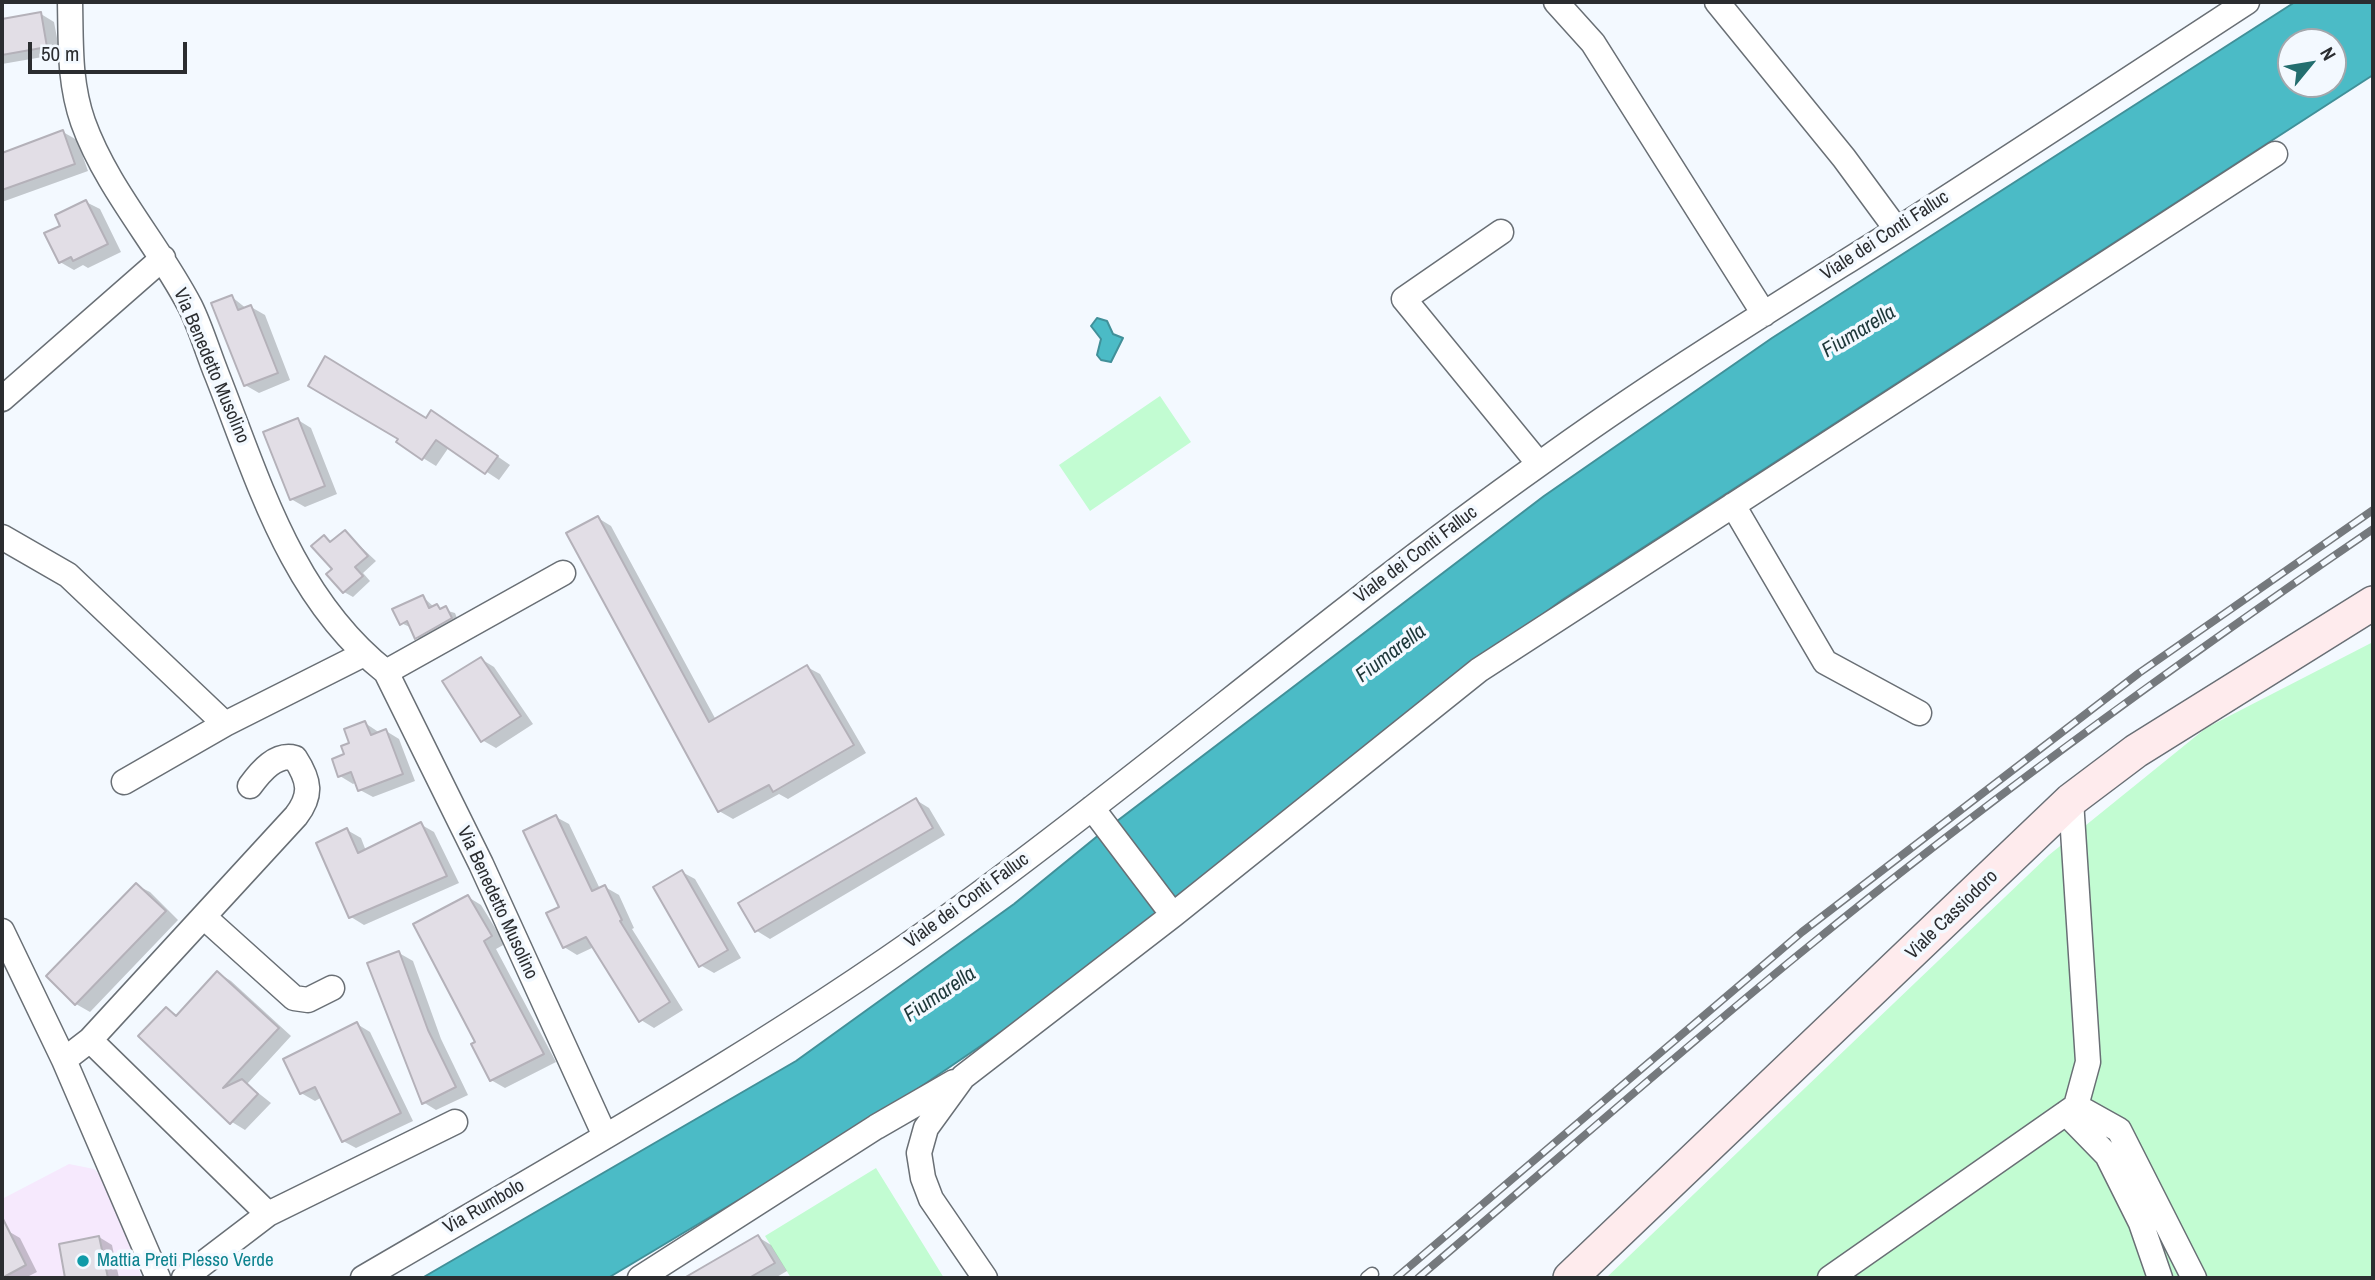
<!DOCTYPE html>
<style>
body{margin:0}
#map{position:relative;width:2375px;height:1280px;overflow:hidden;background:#f3f9ff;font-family:"Archivo Narrow",sans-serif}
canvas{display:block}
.frame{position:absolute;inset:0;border:4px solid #2b2d30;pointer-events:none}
.north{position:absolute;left:2277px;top:28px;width:70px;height:70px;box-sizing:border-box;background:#f3f9ff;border:2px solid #a3a7ac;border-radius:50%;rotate:60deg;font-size:19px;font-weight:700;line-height:28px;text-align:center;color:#2b2d30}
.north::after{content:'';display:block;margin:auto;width:24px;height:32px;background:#236e6f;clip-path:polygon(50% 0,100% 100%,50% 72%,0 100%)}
.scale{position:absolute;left:28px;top:42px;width:159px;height:32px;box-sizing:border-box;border:4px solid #2b2d30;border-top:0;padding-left:9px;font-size:21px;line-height:24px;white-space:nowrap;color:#2b2d30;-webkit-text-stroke:5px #f3f9ff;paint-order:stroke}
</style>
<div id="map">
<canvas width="2375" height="1280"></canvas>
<div class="frame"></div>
<div class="north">N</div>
<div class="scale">50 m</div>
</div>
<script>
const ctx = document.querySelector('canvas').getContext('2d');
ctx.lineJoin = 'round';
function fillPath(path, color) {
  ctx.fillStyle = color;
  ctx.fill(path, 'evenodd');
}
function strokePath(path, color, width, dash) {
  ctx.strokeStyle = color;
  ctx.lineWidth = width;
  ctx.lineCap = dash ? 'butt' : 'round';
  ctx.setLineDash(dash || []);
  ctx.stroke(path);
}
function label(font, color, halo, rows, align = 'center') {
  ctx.font = font + ' "Archivo Narrow",sans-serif';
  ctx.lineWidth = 7;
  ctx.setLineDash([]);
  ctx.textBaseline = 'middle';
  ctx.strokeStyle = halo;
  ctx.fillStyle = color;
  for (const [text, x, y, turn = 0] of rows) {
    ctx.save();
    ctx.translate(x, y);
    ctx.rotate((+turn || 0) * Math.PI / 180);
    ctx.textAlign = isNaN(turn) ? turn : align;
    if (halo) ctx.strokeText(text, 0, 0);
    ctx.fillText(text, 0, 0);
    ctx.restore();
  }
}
const education = new Path2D(`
 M69 1164 94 1169 104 1179 142 1278H2V1199Z`);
const green = new Path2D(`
 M1160 396 1191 442 1090 511 1059 465Z
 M2373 642V1278H1606L2049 855 2206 728Z
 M876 1168 944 1278H791L765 1236Z`);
const water = new Path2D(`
 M2295 2H2373V75L1562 600 1417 708 1032 1011 869 1122 608 1278H422L796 1061 1014 904 1100 834 1544 496 1772 338ZM2291 42H2333V84H2291Z
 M1097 318 1107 321 1113 334 1123 338 1111 362 1101 360 1097 355 1101 339 1091 326Z`);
const shadow = new Path2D(`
 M41 14 54 22 60 54 2 64V21Z
 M63 132 77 140 88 171 2 202V155Z
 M86 202 100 209 121 252 88 268 83 265 74 270 60 262 62 227Z
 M232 297 247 309 251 307 265 315 290 380 259 393 245 385Z
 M298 420 311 428 337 494 305 507 291 499Z
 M426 420H445L510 465 499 480 449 447 436 466 423 458Z
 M598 518 611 526 716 720 807 667 820 674 866 753 788 799 779 794 733 819 719 811Z
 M345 532 376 561 363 573 370 581 353 597 344 592 324 537 333 542Z
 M423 597 434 607 455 613 459 623 425 642 416 637 412 628 401 623Z
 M481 659 494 667 533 724 496 748 482 740Z
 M365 723 380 733 386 731 399 739 415 781 373 797 360 790 357 782 353 784 340 776 351 744Z
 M916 800 929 808 945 835 770 939 757 931 740 904Z
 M556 817 569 824 600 889 605 887 619 895 634 928 632 929 683 1010 654 1028 641 1020 594 947 577 955 564 947Z
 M420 824 434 832 459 883 364 925 351 917 347 830 361 838 366 851Z
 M682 872 695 879 741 958 714 973 700 965Z
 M136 885 150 892 178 920 90 1012 76 1004 48 976Z
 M468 897 481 905 505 944 496 949 556 1062 505 1088 491 1080Z
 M399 953 413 961 441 1039 468 1095 436 1110 423 1102Z
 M218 973 231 981 291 1036 247 1084 271 1103 245 1130 232 1122 140 1036 166 1009 179 1016Z
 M357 1024 370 1032 413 1121 356 1148 343 1141 322 1097 315 1101 301 1093Z
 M8 1231 20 1238 37 1272 25 1278H2V1235Z
 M99 1237 112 1245 119 1278H67L61 1246Z
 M758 1237 771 1245 787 1271 775 1278H690Z`);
const building = new Path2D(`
 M41 12 47 47 2 55V19Z
 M63 130 75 164 2 190V153Z
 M86 200 108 244 73 261 71 257 59 263 44 233 60 226 55 215Z
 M232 295 238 310 251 305 278 373 244 386 211 303Z
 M325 356 426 418 431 410 498 456 485 474 436 440 422 460 396 442 398 439 308 386Z
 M298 418 325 486 290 500 263 432Z
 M598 516 709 722 807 665 854 745 773 792 769 785 718 812 566 533Z
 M345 530 368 556 355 567 363 576 343 593 326 574 332 569 311 546 324 535 330 542Z
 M423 595 429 608 437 604 440 609 446 606 452 618 415 639 407 621 400 625 392 609Z
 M481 657 521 716 481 742 442 681Z
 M365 721 371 735 386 729 403 774 358 791 351 772 338 777 332 759 344 754 341 746 349 743 344 729Z
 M916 798 933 828 755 932 738 903Z
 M556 815 592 891 605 885 622 920 620 921 670 1002 639 1022 586 937 563 948 546 913 559 907 523 831Z
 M421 822 447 876 349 918 316 843 347 828 358 853Z
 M682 870 728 950 699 967 653 887Z
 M136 883 166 911 75 1005 46 976Z
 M468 895 492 936 484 941 544 1054 490 1081 471 1044 475 1042 413 924Z
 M399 951 428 1030 456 1087 422 1104 367 963Z
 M217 971 279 1028 223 1088 242 1079 258 1094 230 1124 138 1036 166 1007 176 1016Z
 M357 1022 401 1113 342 1142 315 1087 300 1094 283 1059Z
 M2 1217 26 1265 2 1278Z
 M758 1235 775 1263 749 1278H684Z
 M99 1236 108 1278H65L59 1244Z`);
const lane = new Path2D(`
 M1367 1278 1372 1274`);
const street = new Path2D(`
 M70 2C71 44 69 82 83 122 107 189 158 244 190 306 201 328 208 353 217 375 259 482 292 598 386 672L481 864 605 1136
 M1556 2 1593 43 1764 314
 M1717 2 1844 158 1897 230
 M1501 232 1404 299 1539 464
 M2 399 163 258
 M1733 505 1825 662 1919 713
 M2 537 68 575 225 724
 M386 672 563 573
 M124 782 225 724 364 654
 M1092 808 1173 915
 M204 917 294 998 308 1000 332 988
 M2 931 64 1060 158 1278
 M90 1040 268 1214
 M64 1060 90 1040 296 816C312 795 310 781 295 758 276 753 261 771 250 786
 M2076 1106 2119 1130 2194 1278
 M2066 1113 2107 1155 2141 1223 2160 1278
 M184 1278 268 1214 455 1122
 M363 1278C570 1157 781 1040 975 897 1165 757 1345 602 1538 465 1652 382 1773 308 1892 233 2011 157 2129 79 2247 2
 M640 1278 876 1127 954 1082
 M985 1278 931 1199 923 1178 919 1153 926 1128 963 1077 1173 915 1479 670 2275 154
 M1830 1278 2076 1106 2088 1062 2071 800`);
const secondary = new Path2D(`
 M1570 1278 2071 800 2136 751 2373 603`);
const rail = new Path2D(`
 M1396 1278 1802 932 2139 673 2373 510
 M1418 1278C1548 1168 1676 1054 1809 946 1990 798 2180 661 2373 529`);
const markers = [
 [83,1261,7,"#0f9aa8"]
];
const streetNames = [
 ["Viale dei Conti Falluc",1885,236,-33],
 ["Via Benedetto Musolino",211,366,67],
 ["Viale dei Conti Falluc",1416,555,-37],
 ["Viale dei Conti Falluc",967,901,-36],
 ["Via Benedetto Musolino",497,903,65],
 ["Viale Cassiodoro",1952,915,-44],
 ["Via Rumbolo",484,1207,-30]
];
const cultureNames = [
 ["Mattia Preti Plesso Verde",97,1261]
];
const waterNames = [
 ["Fiumarella",1859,332,-31],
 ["Fiumarella",1391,654,-37],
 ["Fiumarella",940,995,-34]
];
fillPath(education, '#f6e9fd');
fillPath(green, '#c2fcd2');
fillPath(water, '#4bbbc6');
strokePath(water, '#419099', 2);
fillPath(shadow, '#0003');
fillPath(building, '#e2dee6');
strokePath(building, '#b4b1b9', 2);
strokePath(lane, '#696f75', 15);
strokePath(street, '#696f75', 27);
strokePath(secondary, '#696f75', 36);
strokePath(lane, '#fff', 12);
strokePath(street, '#fff', 24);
strokePath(secondary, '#feebed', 33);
strokePath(rail, '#75797d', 8);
strokePath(rail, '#f3f9ff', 5, [16]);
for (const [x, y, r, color] of markers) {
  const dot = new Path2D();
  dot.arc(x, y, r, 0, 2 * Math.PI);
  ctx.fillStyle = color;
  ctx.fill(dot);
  strokePath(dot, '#f3f9ff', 2.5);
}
label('19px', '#2b2d30', '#f3f9ff', streetNames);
label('19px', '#0d838f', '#f3f9ff', cultureNames, 'left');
label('italic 21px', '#1e383a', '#f3f9ff', waterNames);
</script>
